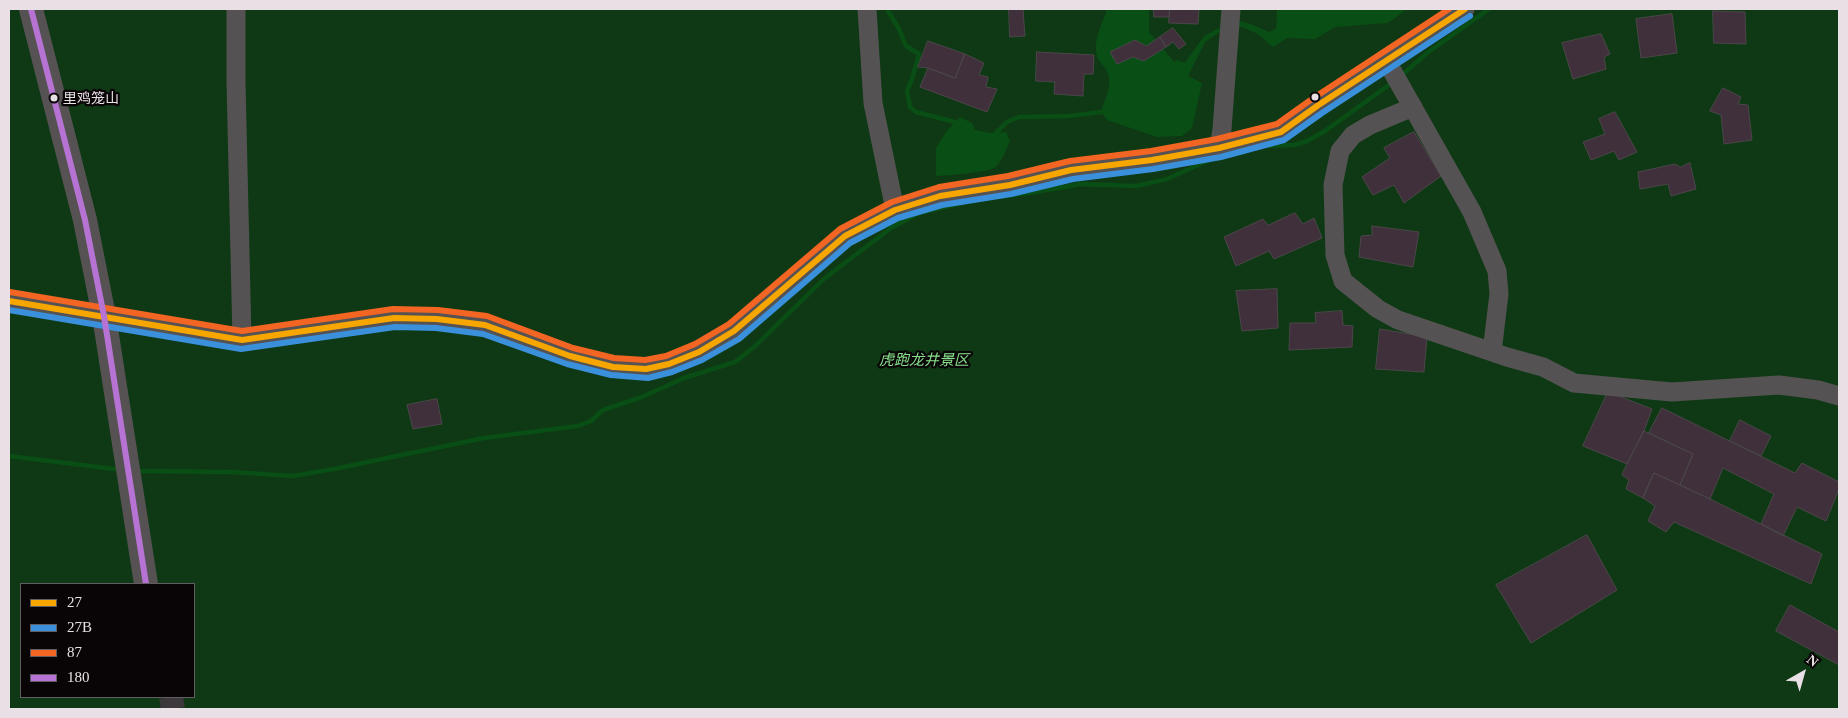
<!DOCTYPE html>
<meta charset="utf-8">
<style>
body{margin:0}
#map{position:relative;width:1848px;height:718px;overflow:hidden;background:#1f1a1d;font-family:Georgia,serif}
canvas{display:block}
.frame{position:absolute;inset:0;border:10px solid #e8e0e5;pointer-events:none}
.legend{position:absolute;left:20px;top:583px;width:175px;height:115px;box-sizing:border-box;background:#090507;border:1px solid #625d60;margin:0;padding:6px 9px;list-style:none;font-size:15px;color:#e8e0e5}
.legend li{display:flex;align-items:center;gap:10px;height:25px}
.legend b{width:25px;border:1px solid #625d60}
.north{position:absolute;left:1778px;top:648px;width:50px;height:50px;-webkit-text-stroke:4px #090507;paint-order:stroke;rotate:38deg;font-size:14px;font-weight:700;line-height:20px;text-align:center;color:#e8e0e5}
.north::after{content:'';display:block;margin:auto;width:18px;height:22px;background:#e8e0e5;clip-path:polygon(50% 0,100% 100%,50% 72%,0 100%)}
</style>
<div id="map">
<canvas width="1848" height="718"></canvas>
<div class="frame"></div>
<ul class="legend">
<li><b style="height:6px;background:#f7a600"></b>27</li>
<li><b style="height:6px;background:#3a90db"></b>27B</li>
<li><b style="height:6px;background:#f26522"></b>87</li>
<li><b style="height:6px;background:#b673d3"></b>180</li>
</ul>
<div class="north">N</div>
</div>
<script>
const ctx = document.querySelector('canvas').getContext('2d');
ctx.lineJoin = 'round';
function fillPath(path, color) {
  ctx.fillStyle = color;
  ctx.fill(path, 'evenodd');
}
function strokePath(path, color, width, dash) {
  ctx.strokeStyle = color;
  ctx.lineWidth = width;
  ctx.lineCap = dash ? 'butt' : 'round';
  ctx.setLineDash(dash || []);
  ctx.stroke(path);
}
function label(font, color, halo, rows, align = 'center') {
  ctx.font = font + ' Georgia,"Noto Sans SC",serif';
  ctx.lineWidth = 4.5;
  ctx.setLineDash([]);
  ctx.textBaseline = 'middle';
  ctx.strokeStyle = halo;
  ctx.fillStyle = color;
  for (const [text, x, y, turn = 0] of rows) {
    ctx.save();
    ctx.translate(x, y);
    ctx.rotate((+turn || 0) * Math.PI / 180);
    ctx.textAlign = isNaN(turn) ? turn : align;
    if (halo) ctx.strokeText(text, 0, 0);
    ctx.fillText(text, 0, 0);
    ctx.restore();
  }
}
const green = new Path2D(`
 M9 9H1839V709H9ZM21 584H194V697H21Z`);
const water = new Path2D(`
 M1107 9H1149V32L1174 62 1177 60 1185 63 1204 36 1217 29 1239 21 1251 24 1269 32 1276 29 1277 9H1407L1388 23 1335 27 1315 39 1287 38 1273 47 1258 34 1242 27 1221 31 1205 42 1188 76 1202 83 1192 128 1182 136 1157 137 1107 120 1101 112C1104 100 1113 86 1108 74 1105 65 1096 61 1096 50 1095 36 1103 22 1107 9Z
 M960 117 972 123 975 130 991 133 1006 132 1010 141C1006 149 1002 163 994 168 987 172 945 176 936 176V148L946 132Z`);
const stream = new Path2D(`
 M887 9 899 29 906 46 919 54 912 79 907 91 910 107 916 112 955 122
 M1401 76 1427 53 1489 9
 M996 133 1007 122 1019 117 1069 116 1101 112
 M1262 146 1294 145 1307 141 1325 131 1393 82
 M9 456 122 470
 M134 471 231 472 293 476 334 469 484 438 578 426 591 421 603 410 642 397 684 378 735 362 754 347 825 278 891 228 919 213 976 200 1035 192 1081 184 1136 186 1167 179 1218 156`);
const building = new Path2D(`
 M1009 9H1023L1025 36 1010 37Z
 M1154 9H1170L1169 17H1154Z
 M1170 9H1199L1198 24 1169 23Z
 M1713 11 1745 12 1746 44 1714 43Z
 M1672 14 1677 53 1641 58 1636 19Z
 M1173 28 1186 44 1179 49 1173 42 1166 47 1160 37Z
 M1601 34 1610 54 1604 57 1606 69 1573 79 1562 43Z
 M1160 37 1166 47 1144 61 1133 57 1117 64 1110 52 1135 40 1146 46Z
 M928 41 965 54 955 78 928 68 918 67Z
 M1037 52 1094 55 1093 74H1084L1083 96 1054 94 1055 82 1036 81Z
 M965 54 984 63 979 75 988 77 986 87 997 89 987 112 920 87 928 68 955 78Z
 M1723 88 1741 97 1738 104 1748 105 1752 140 1724 144 1721 115 1710 111Z
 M1615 112 1637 152 1619 160 1614 151 1591 160 1583 142 1605 134 1599 119Z
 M1414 132 1441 176 1404 203 1394 185 1373 195 1362 177 1390 158 1384 148Z
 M1690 163 1696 189 1671 196 1668 184 1640 189 1638 172 1675 164 1680 167Z
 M1295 213 1303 224 1314 218 1322 238 1274 259 1269 251 1236 266 1224 237 1263 219 1268 225Z
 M1372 226 1419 232 1413 267 1359 257 1361 236 1372 235Z
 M1277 289 1278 328 1242 331 1236 291Z
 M1342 311 1343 325 1353 326 1352 347 1289 350 1290 323H1316L1315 313Z
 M1380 329 1427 337 1424 372 1376 369Z
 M1608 392 1652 409 1644 431 1627 464 1583 446Z
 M437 399 442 424 413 429 407 405Z
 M1662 408 1795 473 1802 463 1839 482V489L1826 521 1797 507 1783 536 1761 524 1774 494 1723 468 1710 499 1680 485 1693 454 1649 433Z
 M1740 420 1771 436 1761 456 1730 441Z
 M1644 431 1693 454 1680 485 1654 473 1643 498 1626 489 1629 480 1622 475Z
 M1654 473 1710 499 1822 554 1811 584 1674 522 1666 532 1648 521 1655 506 1643 498Z
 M1587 535 1617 590 1531 643 1496 585Z
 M1790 605 1839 632V665L1776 631Z`);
const majorTunnel = new Path2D(`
 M171 697 173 709`);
const minor = new Path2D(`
 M236 9V82L242 340
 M867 9 873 103 895 210
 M1386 60 1472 212 1497 271 1499 294 1492 352
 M1413 107 1370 125 1353 135 1340 151 1333 185 1335 255 1343 281 1378 309 1398 320 1507 357 1543 367 1574 383 1672 392 1779 385 1818 390 1839 396
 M1219 148 1222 129 1231 9
 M9 301 242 340 394 318 437 319 485 325 570 356 613 367 646 369 669 364 699 352 734 331 845 236 895 210 940 196 1010 185 1071 170 1152 160 1219 148 1281 132 1317 106 1465 9`);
const major = new Path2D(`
 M31 9 85 220 104 316 146 584`);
const bus1 = new Path2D(`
 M9 301 242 340 394 318 437 319 485 325 570 356 613 367 646 369 669 364 699 352 734 331 845 236 895 210 940 196 1010 185 1071 170 1152 160 1219 148 1281 132 1317 106 1465 9`);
const bus2 = new Path2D(`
 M9 310 241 349 395 327 436 328 483 334 567 364 611 375 648 378 672 372 702 360 739 339 850 243 898 218 942 205 1011 194 1073 179 1153 169 1221 157 1284 140 1322 113 1470 16`);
const bus3 = new Path2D(`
 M10 292 242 331 393 309 438 310 487 316 573 348 614 358 645 360 666 356 695 344 729 324 840 229 892 202 939 187 1008 176 1070 161 1151 151 1217 139 1277 124 1312 99 1449 9`);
const bus4 = new Path2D(`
 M31 9 85 220 104 316 146 584`);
const markers = [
 [1315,97,4.5,"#e8e0e5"],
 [54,98,4.5,"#e8e0e5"]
];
const busNames = [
 ["里鸡笼山",63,98]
];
const parkNames = [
 ["虎跑龙井景区",924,359]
];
fillPath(green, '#0f3914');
fillPath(water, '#094e15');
strokePath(stream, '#094e15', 4.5);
fillPath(building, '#40303b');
strokePath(building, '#4b4649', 1);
strokePath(majorTunnel, '#3d383b', 24, [24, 12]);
strokePath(minor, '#555253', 19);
strokePath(major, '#565254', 24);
strokePath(bus1, '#f7a600', 6);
strokePath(bus2, '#3a90db', 6);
strokePath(bus3, '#f26522', 6);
strokePath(bus4, '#b673d3', 6);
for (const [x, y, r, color] of markers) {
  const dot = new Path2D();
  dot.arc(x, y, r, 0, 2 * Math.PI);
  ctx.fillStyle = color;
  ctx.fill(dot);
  strokePath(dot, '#090507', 2);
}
label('14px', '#e8e0e5', '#090507', busNames, 'left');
label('italic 15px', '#87e08a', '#090507', parkNames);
</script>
